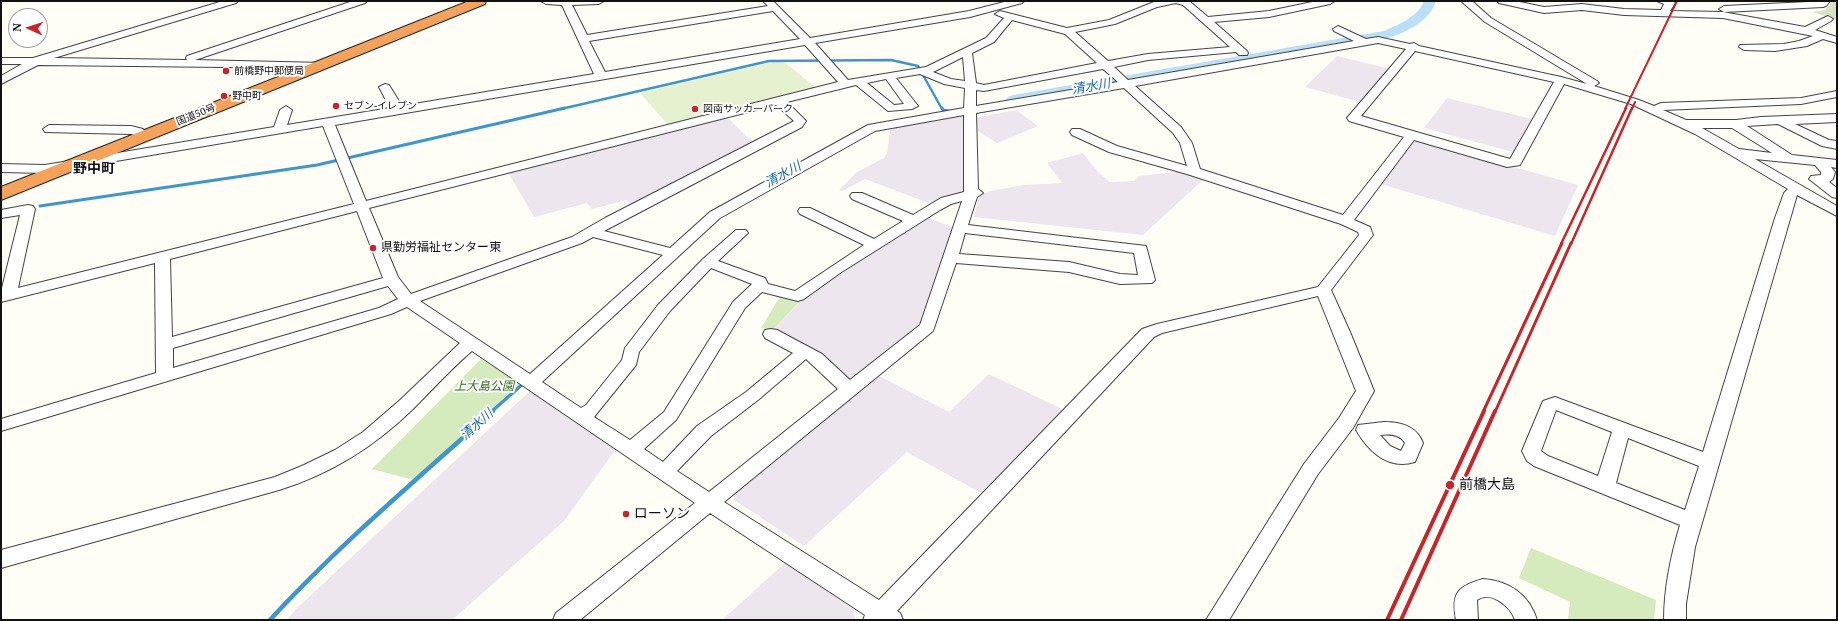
<!DOCTYPE html>
<meta charset="utf-8">
<style>
body{margin:0}
#map{position:relative;width:1838px;height:621px;overflow:hidden;background:#fffdf5;font-family:"Noto Serif",serif}
canvas{display:block}
.frame{position:absolute;inset:0;border:2px solid #111;pointer-events:none}
.north{position:absolute;left:8px;top:8px;width:40px;height:40px;box-sizing:border-box;background:#fff;border:1px solid #a0a0a0;border-radius:50%;rotate:273deg;font-size:11px;font-weight:700;line-height:16px;text-align:center;color:#111}
.north::after{content:'';display:block;margin:auto;width:14px;height:18px;background:#c4262e;clip-path:polygon(50% 0,100% 100%,50% 72%,0 100%)}
</style>
<div id="map">
<canvas width="1838" height="621"></canvas>
<div class="frame"></div>
<div class="north">N</div>
</div>
<script>
const ctx = document.querySelector('canvas').getContext('2d');
ctx.lineJoin = 'round';
function fillPath(path, color) {
  ctx.fillStyle = color;
  ctx.fill(path, 'evenodd');
}
function strokePath(path, color, width, dash) {
  ctx.strokeStyle = color;
  ctx.lineWidth = width;
  ctx.lineCap = dash ? 'butt' : 'round';
  ctx.setLineDash(dash || []);
  ctx.stroke(path);
}
function label(font, color, halo, rows, align = 'center') {
  ctx.font = font + ' "Noto Serif","Noto Sans JP",serif';
  ctx.lineWidth = 4;
  ctx.setLineDash([]);
  ctx.textBaseline = 'middle';
  ctx.strokeStyle = halo;
  ctx.fillStyle = color;
  for (const [text, x, y, turn = 0] of rows) {
    ctx.save();
    ctx.translate(x, y);
    ctx.rotate((+turn || 0) * Math.PI / 180);
    ctx.textAlign = isNaN(turn) ? turn : align;
    if (halo) ctx.strokeText(text, 0, 0);
    ctx.fillText(text, 0, 0);
    ctx.restore();
  }
}
const industrial = new Path2D(`
 M1337 56 1390 69 1360 102 1305 87Z
 M1447 98 1532 119 1513 152 1424 128Z
 M1016 110 1038 126 997 143 976 130 974 118Z
 M966 112V191L934 205 865 179 842 191 839 190 857 172 884 158 887 153 891 124Z
 M727 117 754 144 632 206 627 200 592 209 587 203 534 217 508 172Z
 M1421 141 1578 185 1555 236 1381 184 1412 142Z
 M1083 153 1099 173 1110 182 1134 181 1139 176 1185 171 1204 179 1143 235 974 217 979 196 990 191 1023 185 1062 183 1047 163Z
 M926 217 957 229 926 322 854 380 847 379 773 330 808 293Z
 M989 374 1060 408 1061 411 981 493 907 452 804 546 734 500V494L879 376 949 412Z
 M532 389 619 445 564 521 452 620H287L295 610Z
 M786 562 854 610 855 620H722Z`);
const green = new Path2D(`
 M781 295 800 301 773 330 761 328Z
 M481 359 519 384 414 480 372 469Z
 M1531 548 1656 600 1654 620H1568L1570 602 1519 578Z`);
const cemetery = new Path2D(`
 M1832 1H1837V20L1813 12 1825 10Z`);
const pitch = new Path2D(`
 M773 62H784L818 89 669 126 640 93Z`);
const streamFar3 = new Path2D(`
 M561 109 769 61 891 60 918 66 942 109`);
const streamFar2 = new Path2D(`
 M942 108 943 110 949 111
 M40 206 317 165 565 108`);
const streamFar1 = new Path2D(`
 M491 412 525 382`);
const stream = new Path2D(`
 M270 620C339 545 417 479 493 411`);
const river = new Path2D(`
 M1424 1H1436C1430 21 1406 33 1387 38L1013 105 1008 103 1005 100 1008 97 1013 95 1384 31C1398 25 1419 16 1424 1Z`);
const minor = new Path2D(`
 M223 1H238L236 3 54 58 187 60 186 58 187 56 353 1H367L365 3 195 60 324 63 325 65 320 68 38 65 1 84V76L22 64H1V58H33Z
 M541 1H604L599 4 572 5 587 35 768 6 763 1H773L810 38 969 11 1008 1H1024L1022 3 970 17 815 43 848 80 926 67 986 38 1004 18 995 14 1000 11 1067 28 1109 20 1154 2 1189 1 1208 17 1269 11 1317 1H1335L1330 4 1269 17 1214 22 1247 51 1248 53 1247 55H1239L1236 52 1148 60 1114 67 1128 80 1354 41 1334 31 1333 29 1338 26 1366 39 1378 37 1410 44 1414 43 1419 46 1561 77 1587 84 1485 22 1461 1H1472L1491 18 1597 81 1599 83 1594 86 1639 100 1654 106 1661 103 1801 98 1837 91V97L1801 104 1663 110 1686 120H1736L1761 117 1837 114V122L1795 124 1829 140 1837 141V149L1822 146 1778 124 1747 126 1792 155 1837 160V168L1831 167 1835 172 1833 179 1829 182 1837 188V198L1832 197 1809 179 1811 176 1821 175V172L1815 165 1755 159 1837 206V216L1797 195 1695 547 1686 604V620H1664C1664 588 1671 555 1680 525L1534 466 1527 461 1522 451 1543 401 1555 397 1703 452 1775 218 1784 193 1788 189 1695 134 1631 104 1564 84 1520 165 1507 167 1414 140 1354 220 1370 227 1373 235 1331 290 1350 332 1374 391 1353 428 1318 474 1229 620H1206L1304 464 1339 418 1356 391 1318 296 1162 333 1154 337 897 611 900 613 903 620H863L865 615 710 513 580 620H553L556 613 695 503 472 351C451 369 433 389 413 409 375 446 331 474 279 490L1 568V550L275 477 304 465 335 450 363 432 399 401 460 343 407 307 391 314 1 431V419L156 373 155 263 1 302V292L20 215 1 218V210L28 205 33 206 35 209 18 288 354 204 323 126 45 173 1 172V164L45 165 274 127 280 110 286 106 292 110 287 125 390 108 379 87 385 84 389 85 402 106 594 74 562 5 546 4ZM1176 3 1183 5 1230 47 1148 54 1108 61 1075 32 1115 24 1157 7ZM773 11 800 39 605 72 589 41ZM1012 20 1065 34 1097 63 984 85 976 83 972 53 994 42ZM1378 43 1406 49 1347 118 1349 121 1404 137 1343 215 1200 169 1192 143 1181 127 1135 86ZM805 45 838 82 366 201 335 125ZM1415 51 1554 82 1510 159 1361 116ZM963 57 965 81 951 79 933 72ZM1103 69 1118 82 976 106V90L984 91ZM920 74 944 84 965 88 964 108 868 125 710 212 670 248 604 231 802 127 806 121 787 102 856 85 888 111 912 109 918 106 896 78ZM886 79 904 104 894 105 867 83ZM1124 88 1173 133 1180 143 1187 166 1117 146 1080 129H1072L1070 132 1072 135 1109 152 1187 174 1341 224 1358 232 1359 235 1318 287 1157 324 1142 329 879 600 724 502 933 331 956 263 1069 272 1120 284 1152 283 1155 280 1146 246 968 225 977 197 983 193 978 189 976 113ZM776 105 794 121 605 218 572 237 411 294 398 277 369 208ZM964 115V192L941 198 913 215 862 193H852L850 196 852 199 903 221 874 239 810 208H800L798 211 800 214 864 245 795 291 768 284 765 278 718 261 748 233 746 230H736L703 259 658 305 625 348 622 360 586 405 581 408 542 382 720 218 875 131ZM1702 128H1732L1772 153 1739 149ZM962 201 920 325 850 380 822 354 777 330 771 329 765 330 763 334 765 338 793 353 746 392 697 426 663 462 644 449 676 420 745 308 762 292 798 301 804 299 840 273 940 210 951 204ZM357 211 383 278 172 337 170 259ZM965 233 1134 253 1138 275 1120 274 1069 262 959 254ZM593 237 663 255 530 374 420 301 582 243ZM711 268 752 284 733 302 664 412 630 440 594 417 636 365 639 352 670 311ZM388 286 398 299 379 308 173 368V348ZM806 359 838 389 709 492 677 471 711 436 758 400ZM1556 410 1612 432 1598 476 1548 456 1541 451ZM1628 438 1699 466 1685 510 1616 483Z
 M1497 1H1515L1544 7 1582 4 1624 9 1661 10 1664 4 1657 1H1673L1675 3 1670 11 1723 12 1805 27 1828 16 1833 19 1831 21 1815 30 1837 37V43L1823 39 1807 46 1775 51 1744 50 1739 47 1740 45 1784 44 1799 41 1813 36 1723 18 1624 15 1582 10 1544 13 1499 3Z
 M1830 1 1826 6 1823 7 1724 12 1719 9 1724 6Z
 M49 125 131 126 143 129 145 132 139 136 131 134 45 132 43 129Z
 M1384 422C1401 422 1417 426 1423 443L1415 462C1388 470 1369 452 1356 430L1358 425ZM1380 435C1389 434 1400 434 1405 443L1401 451 1390 446Z
 M1483 579C1509 581 1529 594 1537 620H1515C1511 607 1491 590 1477 600L1478 620H1456C1451 594 1457 586 1483 579Z`);
const highway = new Path2D(`
 M469 1H486L485 4 1 200V187Z`);
const railFar3 = new Path2D(`
 M1625 109 1677 1
 M1632 109 1635 102`);
const railFar2 = new Path2D(`
 M1561 244 1626 108
 M1571 244 1632 108`);
const railFar1 = new Path2D(`
 M1483 412 1562 243
 M1495 412 1571 243`);
const rail = new Path2D(`
 M1387 620 1484 411
 M1401 620 1495 411`);
const markers = [
 [226,71,4,"#c4262e"],
 [224,96,4,"#c4262e"],
 [336,106,4,"#c4262e"],
 [695,109,4,"#c4262e"],
 [373,248,4,"#c4262e"],
 [1450,485,5,"#c4262e"],
 [626,514,4,"#c4262e"]
];
const farPoinames = [
 ["前橋野中郵便局",234,71],
 ["野中町",232,96],
 ["セブン-イレブン",344,106],
 ["図南サッカーパーク",703,109]
];
const farStreetnames = [
 ["国道50号",196,115,-22]
];
const poiNames = [
 ["県勤労福祉センター東",381,248]
];
const parkNames = [
 ["上大島公園",484,387]
];
const waterNames = [
 ["清水川",1091,87,-10],
 ["清水川",783,175,-29],
 ["清水川",477,425,-42]
];
const quarterNames = [
 ["野中町",94,169]
];
const nearPoinames = [
 ["前橋大島",1459,485],
 ["ローソン",634,514]
];
fillPath(industrial, '#eee6ef');
fillPath(green, '#d5ebbd');
fillPath(cemetery, '#d9e3c4');
fillPath(pitch, '#e6f2cf');
strokePath(streamFar3, '#3f96cf', 2.5);
strokePath(streamFar2, '#3f96cf', 3);
strokePath(streamFar1, '#3f96cf', 3.5);
strokePath(stream, '#3f96cf', 4.5);
fillPath(river, '#b9e0f7');
strokePath(minor, '#444', 2);
strokePath(highway, '#222', 2);
fillPath(minor, '#fff');
fillPath(highway, '#f5a25d');
strokePath(railFar3, '#c4262e', 2);
strokePath(railFar2, '#c4262e', 2.5);
strokePath(railFar1, '#c4262e', 3);
strokePath(rail, '#c4262e', 4);
for (const [x, y, r, color] of markers) {
  const dot = new Path2D();
  dot.arc(x, y, r, 0, 2 * Math.PI);
  ctx.fillStyle = color;
  ctx.fill(dot);
  strokePath(dot, '#fff', 1.5);
}
label('10px', '#111', '#fff', farPoinames, 'left');
label('10px', '#111', '#fff', farStreetnames);
label('12px', '#111', '#fff', poiNames, 'left');
label('italic 12px', '#2f6b1f', '#fff', parkNames);
label('italic 13px', '#1768a6', '#fff', waterNames);
label('bold 14px', '#111', '#fff', quarterNames);
label('14px', '#111', '#fff', nearPoinames, 'left');
</script>
